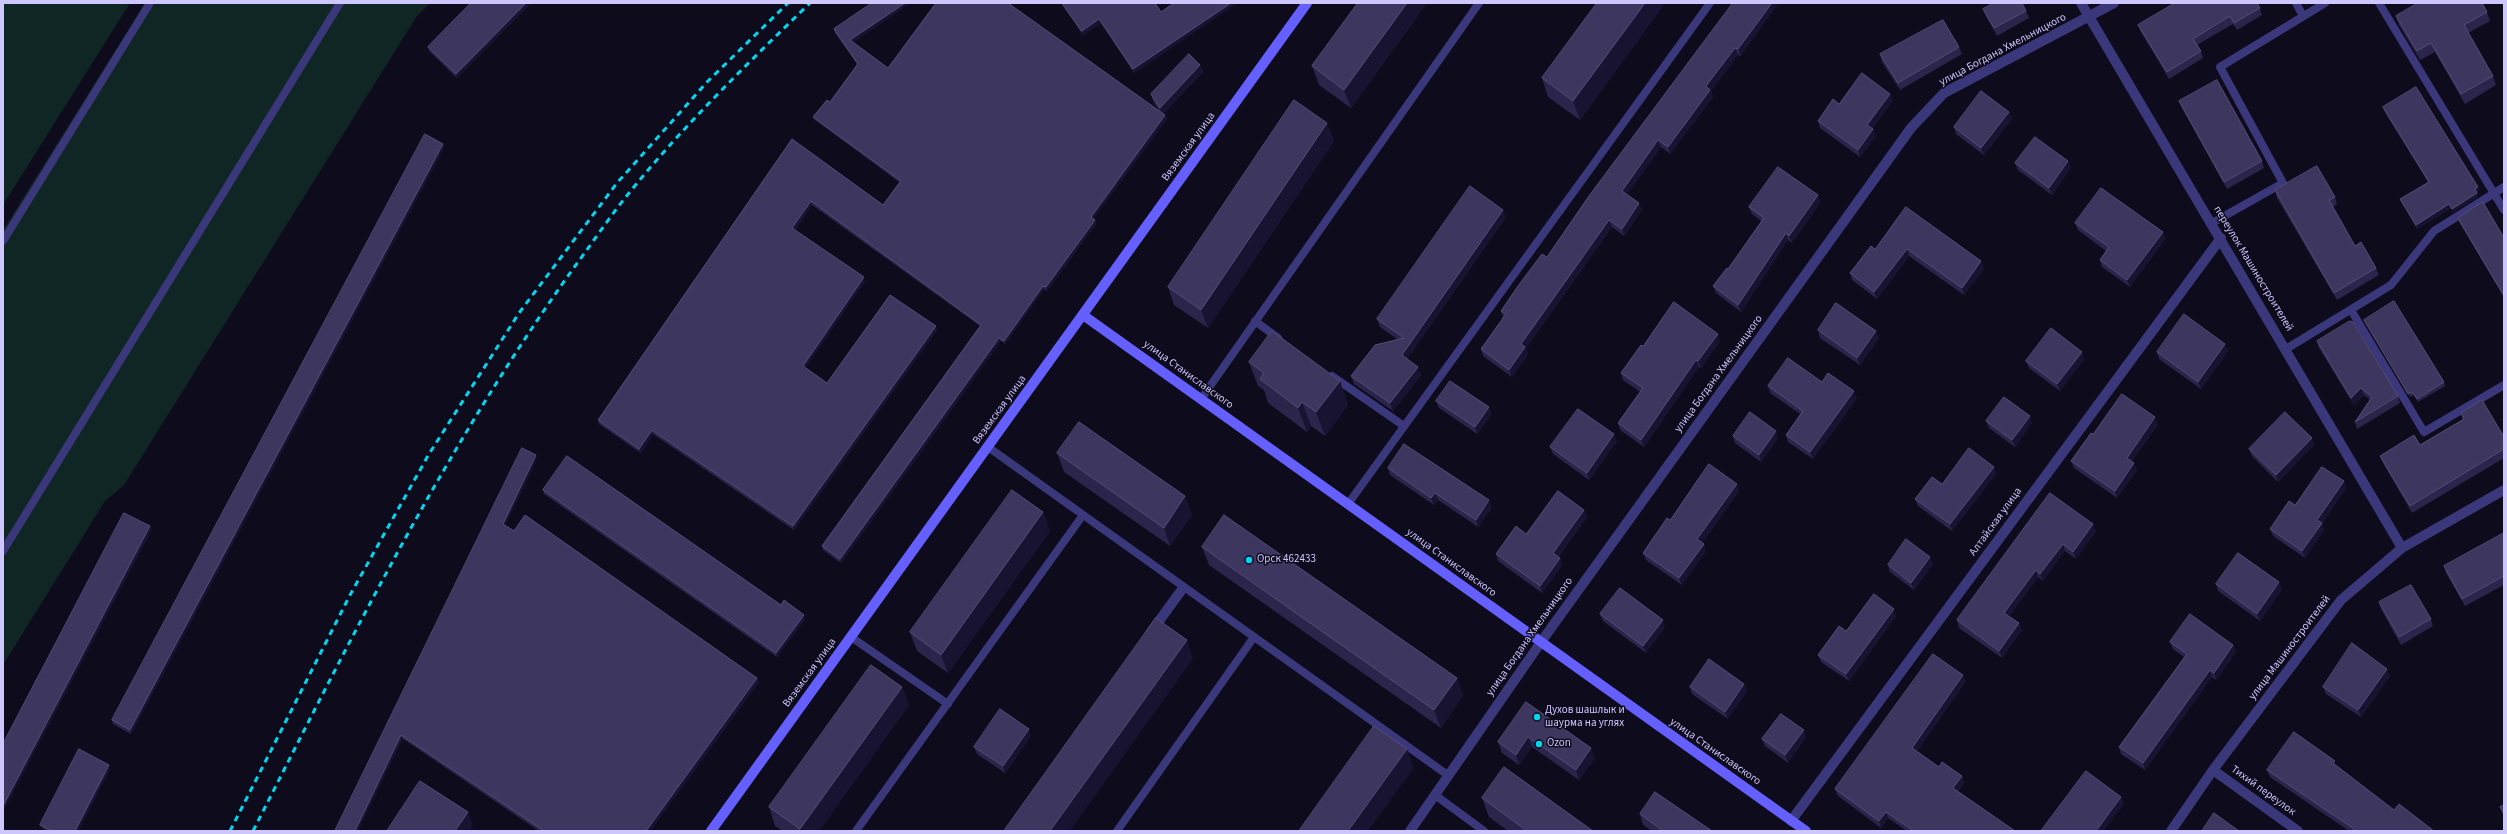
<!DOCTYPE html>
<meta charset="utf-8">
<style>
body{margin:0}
#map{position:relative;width:2507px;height:834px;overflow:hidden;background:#0e0b1c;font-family:"Source Sans 3",sans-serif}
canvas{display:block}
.frame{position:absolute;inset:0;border:4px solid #cec7fe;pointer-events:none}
</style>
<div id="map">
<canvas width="2507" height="834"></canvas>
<div class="frame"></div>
</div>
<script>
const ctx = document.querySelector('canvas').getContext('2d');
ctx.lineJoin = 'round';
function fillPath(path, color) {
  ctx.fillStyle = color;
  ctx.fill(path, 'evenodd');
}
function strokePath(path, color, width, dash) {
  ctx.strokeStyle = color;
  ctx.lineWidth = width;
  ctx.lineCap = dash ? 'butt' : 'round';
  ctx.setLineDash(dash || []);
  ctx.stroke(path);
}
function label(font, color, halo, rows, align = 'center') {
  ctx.font = font + ' "Source Sans 3",sans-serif';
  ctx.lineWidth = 3;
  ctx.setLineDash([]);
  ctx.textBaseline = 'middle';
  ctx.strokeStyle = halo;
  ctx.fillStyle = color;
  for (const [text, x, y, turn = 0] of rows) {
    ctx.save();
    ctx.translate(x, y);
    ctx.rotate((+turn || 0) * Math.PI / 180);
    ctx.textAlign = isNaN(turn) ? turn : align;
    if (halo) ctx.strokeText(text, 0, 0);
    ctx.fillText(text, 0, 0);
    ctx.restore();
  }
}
const green = new Path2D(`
 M3 3H130L3 205Z
 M145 3H430L417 16 124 485 105 501 3 665V230Z`);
const lane = new Path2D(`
 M2296 3 2303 16
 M2379 3 2504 210
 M2212 223 2283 183 2220 67 2325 3
 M3 241 150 3
 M2351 310 2424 432 2504 385
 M1255 321 1278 338
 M2286 349 2391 285 2434 231 2504 187
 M1332 376 1404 426
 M1201 399 1479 3
 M988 447 1449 776
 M1348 504 1710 3
 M3 551 340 3
 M851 637 948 704
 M1435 795 1484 831
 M856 831 1083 515
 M1117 831 1254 637`);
const street = new Path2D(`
 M2081 3 2402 548
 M1151 632 1183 588
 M2213 770 2298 831
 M1791 821 2221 238
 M1410 831 1541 642 1911 128 1944 93 2114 3
 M2171 831 2213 770 2341 600 2402 548 2504 490`);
const secondary = new Path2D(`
 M1083 315 1806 831
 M711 831 1307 3`);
const rail = new Path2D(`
 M230 831 350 595 429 454 519 313 617 183 708 81 788 3
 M253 831C352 636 449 440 578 262 595 239 611 215 629 193 684 125 747 64 810 3`);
const wall = new Path2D(`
 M471 3H531L457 78 429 51 428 47Z
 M1061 3H1155L1161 12 1174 3H1237L1134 73 1101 23 1083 35Z
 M1358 3H1427L1351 108 1319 85 1312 66Z
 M1597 3H1665L1580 120 1548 97 1542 78Z
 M1733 3 1741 56 1738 55 1711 91 1713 97 1670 154 1661 147 1627 194 1639 203 1642 210 1624 236 1612 227 1526 348 1528 354 1512 377 1483 356 1481 349 1503 318 1501 311 1547 257Z
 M2260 8 2262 15 2237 30 2233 24 2197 45 2201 51 2203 58 2169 79 2141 32 2138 25Z
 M1983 9 2026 11 2029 18 1997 36 1986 16Z
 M2487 12 2490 21 2468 33 2493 76 2496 85 2465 104 2435 52 2420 60 2399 25 2396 16Z
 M834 29 888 68 1160 112 1153 101 1151 94 1200 65 1203 72 1163 114 1165 115 1167 119 1093 219 1096 224 1047 291 1044 289 1005 344 1001 341 841 563 823 550 822 546 980 326 812 205 795 230 865 281 805 368 827 383 937 330 794 530 653 434 641 453 599 424 598 420 792 139 883 205 899 182 815 120 813 117 830 102 857 64 835 33Z
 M1959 47 1962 54 1900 90 1882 62 1880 54Z
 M1890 94 1893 101 1872 129 1876 136 1860 157 1820 128 1818 121 1839 104Z
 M2179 101 2262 161 2264 168 2227 189 2182 108Z
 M2383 107 2479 190 2477 192 2478 197 2453 212 2451 208 2417 229 2402 203 2400 199 2428 182 2384 111Z
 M2009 112 2012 119 1984 155 1956 134 1954 127Z
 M1327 123 1334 141 1208 328 1174 305 1168 287Z
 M444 148 131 734 113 724 112 720Z
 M2068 161 2071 168 2052 195 2018 170 2015 163Z
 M2275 190 2335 197 2337 204 2333 207 2355 246 2376 268 2379 275 2337 300 2277 198Z
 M1818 195 1820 203 1792 243 1788 240 1741 312 1716 293 1713 286 1728 269 1761 221 1752 214 1749 207Z
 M1906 207 1984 269 1964 295 1909 256 1877 299 1852 280 1850 273 1875 249Z
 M1506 217 1407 359 1421 375 1393 411 1354 384 1351 376 1397 339 1380 327 1377 319Z
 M2458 218 2504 238V297L2459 222Z
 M2075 223 2163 232 2165 239 2130 287 2102 267 2100 260 2106 251 2078 230Z
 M2364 320 2444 382 2445 386 2418 402 2414 395 2410 397 2365 323Z
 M1818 330 1879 338 1860 365 1820 338Z
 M1720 341 1701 368 1699 367 1644 447 1620 430 1618 423 1640 392 1623 380 1621 373 1643 346Z
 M2317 341 2398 396 2400 403 2357 429 2355 422 2370 400 2364 395 2354 405 2319 348Z
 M2228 351 2201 389 2159 359 2157 352Z
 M2084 359 2060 391 2029 368 2026 361Z
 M1249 362 1340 381 1348 405 1325 436 1311 426 1307 432 1268 403 1264 390 1258 386Z
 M1822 382 1857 398 1813 459 1788 442 1786 435 1800 414 1770 393 1768 386Z
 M1436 401 1489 407 1491 415 1477 434 1439 408Z
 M2461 413 2504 437V458L2412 513 2383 463 2380 456 2420 445 2463 420Z
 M1986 421 2032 423 2015 447 1989 428Z
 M2158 424 2132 461 2137 470 2117 498 2074 468 2071 461 2093 434Z
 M1733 436 1778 438 1761 462 1735 443Z
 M2312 438 2314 445 2278 482 2252 456 2249 449Z
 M1617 441 1589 480 1553 454 1550 447Z
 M1057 453 1185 496 1192 515 1170 546 1064 472Z
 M537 459 505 525 757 678 759 682 650 831H539L403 739 335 831Z
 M1994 467 1996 474 1952 531 1918 506 1915 499 1942 484Z
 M1388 468 1492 508 1478 527 1438 500 1434 505 1390 475Z
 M2344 481 2346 488 2322 524 2324 530 2305 558 2273 536 2270 529 2295 505Z
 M543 490 781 605 805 619 777 657 544 494Z
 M1739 491 1702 543 1706 551 1682 585 1646 560 1643 553 1670 520Z
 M2050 493 2096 531 2076 559 2065 551 2043 581 2038 577 2009 616 2019 623 2022 630 2002 658 1959 628 1957 620Z
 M1584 510 1587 517 1558 557 1560 558 1562 565 1542 593 1498 561 1496 554 1526 534Z
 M1043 512 1050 531 948 673 917 651 910 632Z
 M2504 533V585L2465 606 2446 573 2444 566Z
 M1202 547 1457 678 1463 696 1441 728 1209 565Z
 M1933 564 1914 590 1890 572 1888 565Z
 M2216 584 2282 589 2260 621 2218 591Z
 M2379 602 2431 619 2433 626 2401 645 2381 609Z
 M1600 614 1665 627 1646 653 1603 621Z
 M1896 616 1849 681 1821 662 1818 655 1846 631Z
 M2170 642 2233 645 2236 652 2216 680 2212 677 2145 770 2121 754 2119 747 2184 657 2173 649Z
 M2390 676 2361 717 2326 694 2323 687Z
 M1966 681 1917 751 1939 767 1962 776 1964 783 1958 792 2015 831H1907L1888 818 1881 828 1838 796 1835 789Z
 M1744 684 1747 691 1728 719 1692 694 1690 687Z
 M902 687 909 705 819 831H783L775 826 769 807Z
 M1526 702 1595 758 1579 780 1532 747 1519 765 1502 753 1498 742Z
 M1031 736 1005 773 977 754 974 747Z
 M1806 737 1788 763 1765 746 1762 739Z
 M2336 766 2394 810 2434 831H2349L2270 777 2267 770Z
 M110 769 78 831H47L42 828 40 825Z
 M1482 798 1593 831H1508L1489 817Z
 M2504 805V817L2500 807Z
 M1640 814 1712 831H1652L1643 825Z`);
const shadedWall = new Path2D(`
 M526 3H531L457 78 456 74Z
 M905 3H911L851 44 850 40Z
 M1231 3H1237L1134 73 1133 69Z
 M1407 3H1427L1351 108 1344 90Z
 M1645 3H1665L1580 120 1573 101Z
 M1772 3H1779L1741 56 1738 49Z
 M1099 19 1101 23 1083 35 1082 31Z
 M1735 48 1738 55 1711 91 1713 97 1670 154 1668 147 1706 86Z
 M1200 65 1203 72 1162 115 1160 108Z
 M1890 94 1893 101 1870 132 1867 125Z
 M2009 112 2012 119 1984 155 1981 148Z
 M1165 115 1167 119 1092 221 1091 217Z
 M1327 123 1334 141 1208 328 1201 310Z
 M1873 129 1876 136 1860 157 1858 150Z
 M1658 140 1661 147 1625 198 1622 191Z
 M443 144 444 148 131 734 130 730Z
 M2068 161 2071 168 2052 195 2049 188Z
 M2478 187 2479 190 2476 192 2475 189Z
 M2477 193 2478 197 2453 212 2452 209Z
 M1818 195 1820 203 1792 243 1789 236Z
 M811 201 812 205 793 232 792 228Z
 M1639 203 1642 210 1624 236 1622 229Z
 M2449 204 2451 208 2417 229 2416 225Z
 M1503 210 1506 217 1404 363 1402 355Z
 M1095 220 1096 224 1047 291 1046 287Z
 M1609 220 1612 227 1526 348 1528 354 1512 377 1509 370 1521 344Z
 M2163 232 2165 239 2130 287 2127 280Z
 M1786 233 1788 240 1741 312 1738 305Z
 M1907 249 1909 256 1877 299 1874 292Z
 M1981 261 1984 269 1964 295 1962 288Z
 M864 277 865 281 804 370 803 366Z
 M1043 286 1044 289 1005 344 1004 341Z
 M936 326 937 330 794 530 793 526Z
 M1876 331 1879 338 1860 365 1857 358Z
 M1718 334 1720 341 1701 368 1698 361Z
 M999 338 1001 341 841 563 840 559Z
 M2225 344 2228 351 2201 389 2198 382Z
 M2082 352 2084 359 2060 391 2057 384Z
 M1696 360 1699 367 1644 447 1641 440Z
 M1418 367 1421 375 1393 411 1390 403Z
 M1340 381 1348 405 1325 436 1316 412Z
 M2361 388 2364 395 2354 405 2351 398Z
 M1854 391 1857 398 1813 459 1810 452Z
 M1302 402 1311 426 1307 432 1298 408Z
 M1489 407 1491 415 1477 434 1475 427Z
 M2030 416 2032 423 2015 447 2012 440Z
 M2155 417 2158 424 2129 465 2127 458Z
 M652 430 653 434 641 453 639 449Z
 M1776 431 1778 438 1761 462 1759 455Z
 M1614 434 1617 441 1589 480 1587 473Z
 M2312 438 2314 445 2278 482 2276 475Z
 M536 455 537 459 504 528 503 524Z
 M2134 463 2137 470 2117 498 2115 491Z
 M1994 467 1996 474 1952 531 1950 524Z
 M2344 481 2346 488 2322 524 2324 530 2305 558 2302 551 2317 520Z
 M1737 484 1739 491 1700 546 1697 539Z
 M1435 493 1438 500 1434 505 1431 498Z
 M1185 496 1192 515 1170 546 1164 528Z
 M1489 500 1492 508 1478 527 1476 520Z
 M1584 510 1587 517 1555 560 1553 553Z
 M1043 512 1050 531 948 673 941 655Z
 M2093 524 2096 531 2076 559 2073 552Z
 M150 526 152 530 3 812V806Z
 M1704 544 1706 551 1682 585 1679 578Z
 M2063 544 2065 551 2043 581 2040 574Z
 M1930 557 1933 564 1914 590 1911 583Z
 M1560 558 1562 565 1542 593 1540 586Z
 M2036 570 2038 577 2007 620 2004 613Z
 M2279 582 2282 589 2260 621 2257 614Z
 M1894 609 1896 616 1849 681 1846 674Z
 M804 615 805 619 777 657 776 653Z
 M1663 620 1665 627 1646 653 1643 646Z
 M2019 623 2022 630 2002 658 1999 651Z
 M1187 640 1193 659 1070 831H1050Z
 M2233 645 2236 652 2216 680 2214 673Z
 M2387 669 2390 676 2361 717 2358 710Z
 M2210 670 2212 677 2145 770 2143 763Z
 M1963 675 1966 681 1915 755 1912 748Z
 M757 678 759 682 650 831H646Z
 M1457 678 1463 696 1441 728 1434 710Z
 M1744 684 1747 691 1728 719 1725 712Z
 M902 687 909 705 819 831H801L800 829Z
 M1029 729 1031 736 1005 773 1003 766Z
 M1804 730 1806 737 1788 763 1785 755Z
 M401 735 403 739 358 831H355Z
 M1528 737 1532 747 1519 765 1516 755Z
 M1591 748 1595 758 1579 780 1576 770Z
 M1407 749 1414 768 1368 831H1348Z
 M109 765 110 769 78 831H75Z
 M1962 776 1964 783 1956 795 1953 788Z
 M2121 797 2124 804 2104 831H2096Z
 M468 812 473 825 469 831H455Z
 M1886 812 1888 818 1881 828 1879 821Z`);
const building = new Path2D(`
 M471 3H526L456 74 428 47Z
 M872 3H905L850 40 888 68 936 3H1008L1165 115 1091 217 1095 220 1046 287 1043 286 1004 341 999 338 840 559 822 546 981 325 811 201 792 228 864 277 803 366 827 383 890 295 936 326 793 526 652 430 639 449 598 420 792 139 883 205 901 181 813 117 827 100 830 102 858 64 834 29Z
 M1062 3H1155L1161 12 1174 3H1231L1133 69 1099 19 1082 31Z
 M1358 3H1407L1344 90 1312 66Z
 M1597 3H1645L1573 101 1542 78Z
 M1733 3H1772L1738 49 1735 48 1706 86 1710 90 1668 147 1658 140 1622 191 1639 203 1622 229 1609 220 1521 344 1525 347 1509 370 1481 349 1506 314 1501 311 1518 286 1542 254 1547 257 1589 196Z
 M1994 3H2022L2026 11 1994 28 1983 9Z
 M2175 3H2257L2260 8 2234 23 2230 16 2193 39 2201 51 2167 72 2138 25Z
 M2418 3H2482L2487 12 2464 25 2493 76 2461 94 2431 43 2417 51 2396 16Z
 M1943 20 1959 47 1898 83 1880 54Z
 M1189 54 1200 65 1160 108 1151 94Z
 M1862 73 1890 94 1867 125 1873 129 1858 150 1818 121 1833 99 1839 104Z
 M2217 80 2262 161 2224 182 2179 101Z
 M2416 87 2478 187 2475 189 2477 193 2452 209 2449 204 2416 225 2400 199 2429 182 2383 107Z
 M1981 91 2009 112 1981 148 1954 127Z
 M1294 100 1327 123 1201 310 1168 287Z
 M425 134 443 144 130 730 112 720Z
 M2035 137 2068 161 2049 188 2015 163Z
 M2317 166 2335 197 2329 200 2355 246 2361 242 2376 268 2334 293 2275 190Z
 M1778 167 1818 195 1789 236 1786 233 1738 305 1713 286 1727 268 1728 269 1764 218 1749 207Z
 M1470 186 1503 210 1402 355 1418 367 1390 403 1351 376 1375 345 1404 338 1377 319Z
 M2101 188 2163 232 2127 280 2100 260 2109 247 2075 223Z
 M2483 202 2504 238V296L2458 218Z
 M1906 207 1981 261 1962 288 1907 249 1874 292 1850 273 1871 246 1875 249Z
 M2394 301 2444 382 2417 399 2412 392 2408 394 2364 320Z
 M1674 302 1718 334 1698 361 1696 360 1641 440 1618 423 1643 388 1621 373 1641 345 1643 346Z
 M1836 303 1876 331 1857 358 1818 330Z
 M2184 314 2225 344 2198 382 2157 352Z
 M2350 321 2353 322 2398 396 2355 422 2372 397 2361 388 2351 398 2317 341Z
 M2051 328 2082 352 2057 384 2026 361Z
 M1272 331 1340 381 1316 412 1302 402 1298 408 1260 379 1264 373 1249 362Z
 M1788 358 1822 382 1828 373 1854 391 1810 452 1786 435 1803 411 1768 386Z
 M1450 381 1489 407 1475 427 1436 401Z
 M2122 394 2155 417 2127 458 2134 463 2115 491 2071 461 2091 433 2093 434Z
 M2004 397 2030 416 2012 440 1986 421Z
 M2482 400 2504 437V449L2410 506 2380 456 2414 435 2420 445 2464 419 2461 413Z
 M1578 409 1614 434 1587 473 1550 447Z
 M1750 412 1776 431 1759 455 1733 436Z
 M2285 412 2312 438 2276 475 2249 449Z
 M1079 422 1185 496 1164 528 1057 453Z
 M1404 444 1489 500 1476 520 1435 493 1431 498 1388 468Z
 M522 448 536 455 503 524 514 531 525 515 757 678 646 831H544L401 735 355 831H335Z
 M1969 448 1994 467 1950 524 1915 499 1932 477 1942 484Z
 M567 456 781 605 784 600 804 615 776 653 543 490Z
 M1709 464 1737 484 1697 539 1704 544 1679 578 1643 553 1667 518 1670 520Z
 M2322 467 2344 481 2317 520 2322 523 2302 551 2270 529 2289 501 2295 505Z
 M1012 490 1043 512 941 655 910 632Z
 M1558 491 1584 510 1553 553 1560 558 1540 586 1496 554 1516 526 1526 534Z
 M2050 493 2093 524 2073 552 2063 544 2040 574 2036 570 2004 613 2019 623 1999 651 1957 620Z
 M124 513 150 526 3 806V744Z
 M1224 515 1457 678 1434 710 1202 547Z
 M2504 533V576L2462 599 2444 566Z
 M1906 539 1930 557 1911 583 1888 565Z
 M2238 553 2279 582 2257 614 2216 584Z
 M2411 585 2431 619 2399 637 2379 602Z
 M1620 588 1663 620 1643 646 1600 614Z
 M1874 594 1894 609 1846 674 1818 655 1839 626 1846 631Z
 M2190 614 2233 645 2214 673 2210 670 2143 763 2119 747 2187 654 2170 642Z
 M1156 618 1187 640 1050 831H1004Z
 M2352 643 2387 669 2358 710 2323 687Z
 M1933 654 1963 675 1912 748 1939 767 1942 762 1962 776 1953 788 2015 831H1914L1886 812 1879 821 1835 789Z
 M1709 659 1744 684 1725 712 1690 687Z
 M871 665 902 687 800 829 769 807Z
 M1526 702 1591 748 1576 770 1528 737 1516 755 1498 742Z
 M1000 709 1029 729 1003 766 974 747Z
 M1781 714 1804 730 1785 755 1762 739Z
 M1374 726 1407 749 1348 831H1299Z
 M2294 732 2335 761 2333 763 2394 810 2399 804 2434 831H2357L2267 770Z
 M79 749 109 765 75 831H52L40 825Z
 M1504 767 1593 831H1527L1482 798Z
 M2086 771 2121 797 2096 831H2041Z
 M420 781 468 812 455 831H387Z
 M1655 792 1712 831H1663L1640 814Z
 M2504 805V814L2500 807Z
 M2214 813 2239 831H2202Z`);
const markers = [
 [1249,560,4,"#02d6ef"],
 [1537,717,4,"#02d6ef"],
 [1539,744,4,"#02d6ef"]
];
const streetNames = [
 ["улица Богдана Хмельницкого",2003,50,-28],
 ["Вяземская улица",1189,147,-54],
 ["переулок Машиностроителей",2253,269,59],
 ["улица Богдана Хмельницкого",1719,374,-54],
 ["улица Станиславского",1188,375,36],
 ["Вяземская улица",1000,410,-54],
 ["Алтайская улица",1996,522,-54],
 ["улица Станиславского",1451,563,36],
 ["улица Богдана Хмельницкого",1530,637,-55],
 ["улица Машиностроителей",2290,648,-53],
 ["Вяземская улица",810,673,-54],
 ["улица Станиславского",1715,752,35],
 ["Тихий переулок",2263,791,36]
];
const poiNames = [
 ["Орск 462433",1257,560],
 ["Духов шашлык и",1545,711],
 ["шаурма на углях",1545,724],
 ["Ozon",1547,744]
];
fillPath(green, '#0f2625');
strokePath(lane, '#3a377b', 8);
strokePath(street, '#3a377b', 10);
strokePath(secondary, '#645ffd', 10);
strokePath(rail, '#02d6ef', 3, [6, 5]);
fillPath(wall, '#2b244b');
fillPath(shadedWall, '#181330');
fillPath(building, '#3d365e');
strokePath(building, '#544c77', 1);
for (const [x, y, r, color] of markers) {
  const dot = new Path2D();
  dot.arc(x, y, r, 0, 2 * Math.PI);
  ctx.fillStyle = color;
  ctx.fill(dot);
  strokePath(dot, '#0e0b1c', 1.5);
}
label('11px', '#cec7fe', '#0e0b1c', streetNames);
label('11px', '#cec7fe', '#0e0b1c', poiNames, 'left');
</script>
